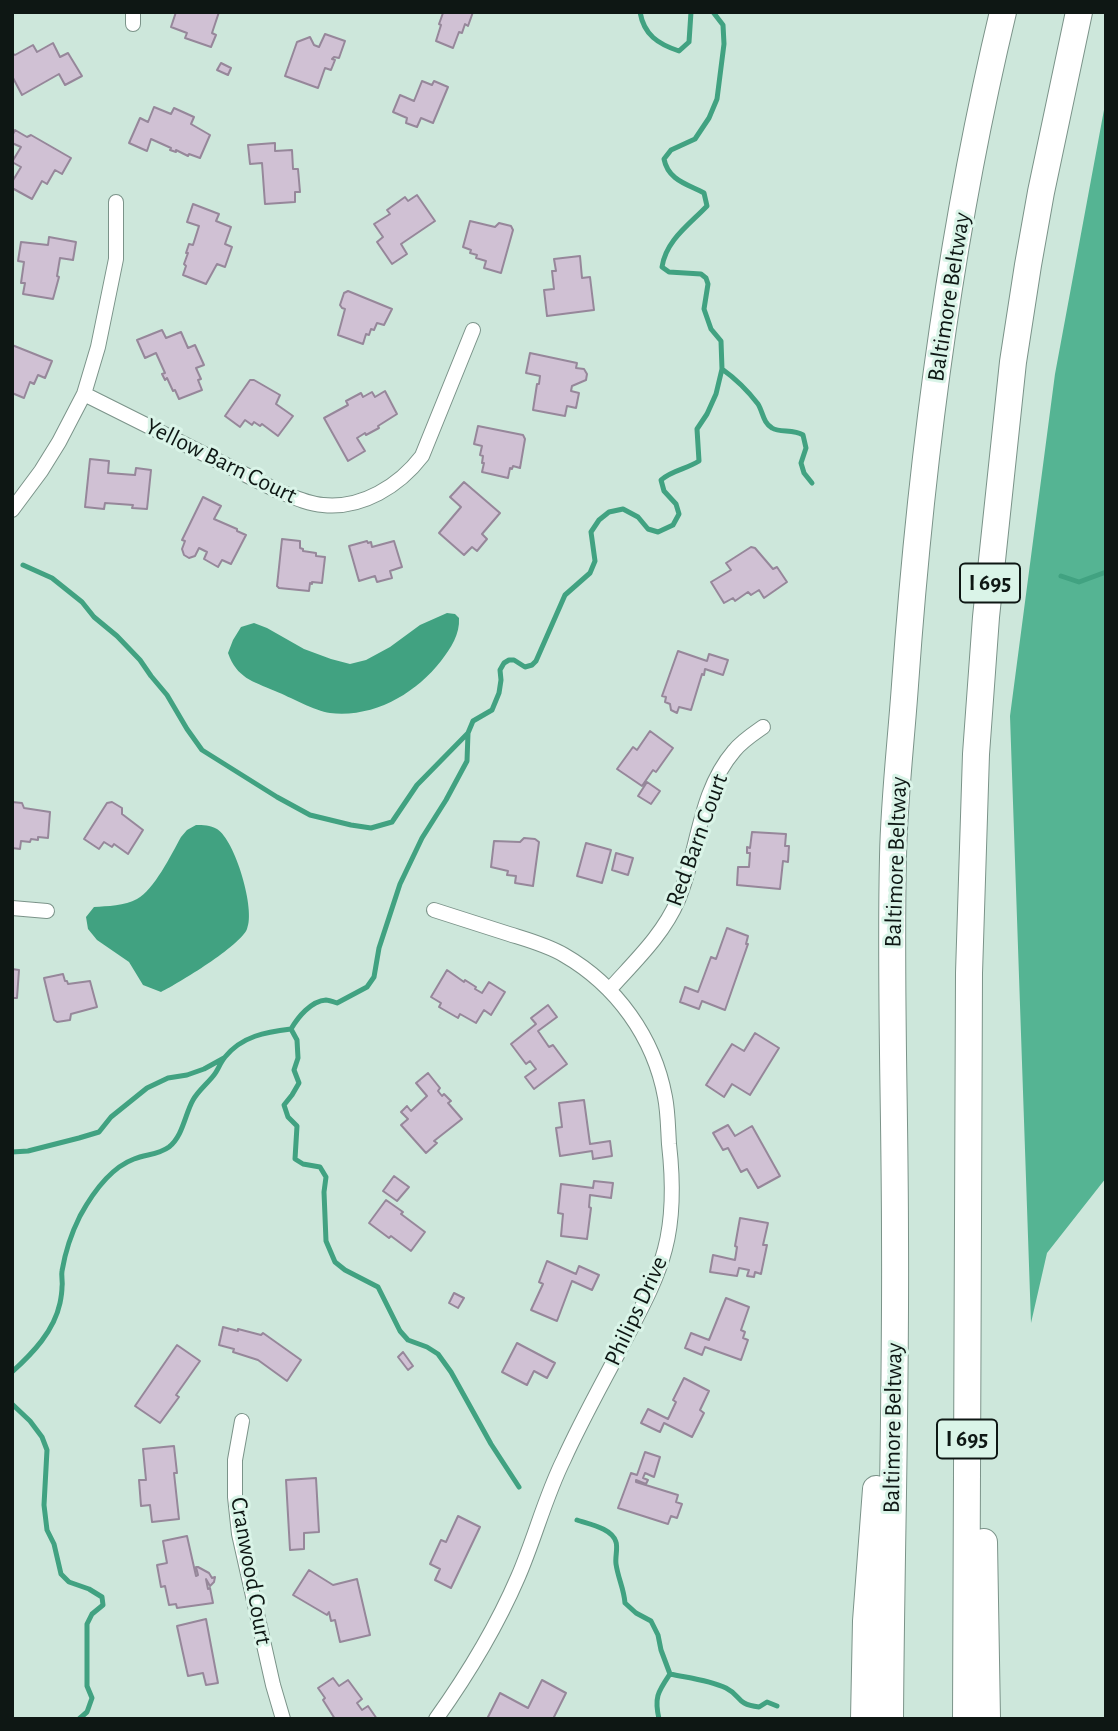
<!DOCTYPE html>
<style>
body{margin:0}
#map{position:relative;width:1118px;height:1731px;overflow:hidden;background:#cde7db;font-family:"Alegreya Sans",sans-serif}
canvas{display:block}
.frame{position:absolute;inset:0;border:14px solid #0e1714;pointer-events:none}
</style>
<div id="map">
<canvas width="1118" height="1731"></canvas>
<div class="frame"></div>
</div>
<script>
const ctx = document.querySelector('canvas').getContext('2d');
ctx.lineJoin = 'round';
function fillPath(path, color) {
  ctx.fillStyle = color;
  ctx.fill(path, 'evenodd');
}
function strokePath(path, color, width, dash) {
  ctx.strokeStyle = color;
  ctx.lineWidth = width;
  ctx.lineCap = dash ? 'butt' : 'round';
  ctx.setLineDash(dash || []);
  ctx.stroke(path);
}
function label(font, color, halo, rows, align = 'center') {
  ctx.font = font + ' "Alegreya Sans",sans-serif';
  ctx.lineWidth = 6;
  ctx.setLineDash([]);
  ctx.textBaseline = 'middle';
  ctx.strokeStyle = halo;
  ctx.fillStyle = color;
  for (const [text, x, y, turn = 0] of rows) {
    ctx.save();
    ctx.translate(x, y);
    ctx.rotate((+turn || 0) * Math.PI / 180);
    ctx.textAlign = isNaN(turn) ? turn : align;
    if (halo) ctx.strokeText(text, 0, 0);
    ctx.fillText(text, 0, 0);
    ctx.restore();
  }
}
const forest = new Path2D(`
 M1106 99V1178L1047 1253 1031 1323 1010 716 1055 374Z`);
const water = new Path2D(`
 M447 613 455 614 459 618C460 634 451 648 441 661 415 694 374 718 330 713 315 711 290 697 275 691 252 681 237 678 228 653L233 640 241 627 254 623 267 628 304 649 331 659 350 664 366 660 390 647 420 625Z
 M196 825C203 825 210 825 217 829 235 840 256 910 247 929 240 946 179 983 161 992L143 985 129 962 97 940 88 929 86 917 94 907C107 906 125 906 137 899 154 890 171 855 181 837L187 830Z`);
const stream = new Path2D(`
 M640 12C644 35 658 44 679 51L689 42 691 12
 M722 369C736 379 748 391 758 404 763 412 763 423 772 428 780 433 793 429 803 435L806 448 801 463 804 473 812 483
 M23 565 52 578 82 602 94 617 117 636 140 660 151 676 167 695 187 729 202 750 277 797 310 815 351 825 371 828 392 822 417 785 468 733
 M1061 576 1079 582 1106 572
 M291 1029 297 1040 298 1058 294 1070 299 1083 292 1095 284 1105 288 1117 297 1126 295 1159 303 1164 320 1167 326 1177 324 1192 326 1241 335 1262 345 1270 378 1287 400 1331 408 1340 427 1347 438 1354 451 1372 491 1444 519 1487
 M12 1152 28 1151 79 1138 99 1132 111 1117 147 1088 168 1078 187 1075 204 1069 224 1058
 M12 1372C33 1353 54 1331 60 1303 61 1298 62 1292 62 1287 63 1282 61 1276 62 1271 65 1253 72 1232 80 1216 92 1194 110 1168 134 1159 146 1154 158 1155 169 1147 183 1136 185 1114 193 1100 198 1091 207 1084 214 1075 218 1070 220 1063 225 1057 242 1036 266 1032 291 1029 298 1017 311 1001 326 1000 328 1000 334 1002 337 1003L367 987 374 977 379 948 400 884 422 838 446 800 467 761 468 733 473 721 492 710 499 693 501 680 500 670 504 663 509 660H514L525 667 532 665 536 661 565 595 590 573 595 561 591 532 599 520 609 512 623 509 638 517 648 529 658 532 673 525 679 514 676 504 664 491 661 480C672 470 687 469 699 461L697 429 707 414 716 394 722 369 721 341 711 329 704 309 708 284 706 278 701 274 669 272 662 267C666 240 690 224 707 206L704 193C687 184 668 180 664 159L671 150 695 139 709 118 717 99 724 44 723 25 713 12
 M12 1404 30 1421 42 1437 47 1450 44 1505 47 1530 54 1544 61 1574 69 1582 89 1589 102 1597 103 1605 92 1614 87 1624V1686L92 1698 87 1712 79 1719
 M577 1520C588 1524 612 1528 616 1542 618 1548 615 1557 616 1564 618 1578 624 1589 625 1603L636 1613 651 1621 658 1635 661 1650 670 1674
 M670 1674C689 1678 709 1680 726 1688 742 1696 735 1704 759 1707L767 1702 777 1706
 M659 1719C654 1697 658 1692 670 1674`);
const building = new Path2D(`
 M176 12H219L212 33 216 35 211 47 185 38 187 33 171 27Z
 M441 12H473L468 26 465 24 462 33 459 32 453 48 436 41 441 25 439 24 443 13Z
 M325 34 345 41 339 58 334 57 332 59 335 60 331 70 325 68 318 88 285 76 297 42 310 37 314 45 319 47Z
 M53 43 60 57 68 53 82 76 65 85 59 74 22 95 12 76V53L15 55 33 45 37 52Z
 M221 63 231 68 228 75 217 70Z
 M422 81 432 85 434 81 448 87 433 123 421 118 417 127 406 123 407 118 393 112 400 95 414 101Z
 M154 107 171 114 174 108 194 117 191 124 210 135 200 158 189 154 188 156 176 150V152L170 150 171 148 151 139 147 151 129 143 140 118 148 122Z
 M15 130 27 137 31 135 71 158 62 174 55 170 47 184 42 181 32 199 12 188V182L21 167 12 162 21 147 12 143V136Z
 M275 143V151L292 150 293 169H298L300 192H295V202L265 204 262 163 250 164 248 145Z
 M417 195 435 221 401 244 407 254 392 264 377 242 383 237 374 224 390 214 387 210 405 197 408 201Z
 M193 204 219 214 216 221 231 227 225 244 232 247 225 267 217 264 206 284 183 275 186 266 184 264 188 253H186L189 244 193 245 199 226 187 222Z
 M470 221 495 227 499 223 511 226 513 230 501 273 484 268 486 261 476 258 477 255 470 253 471 250 463 247Z
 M49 237 76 242 73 260 60 258 57 276 59 277 53 299 23 294 25 283H21L24 262 18 261 21 242 48 245Z
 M580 256 582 278 590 277 594 310 547 316 544 290 554 289 552 271H556L554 259Z
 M348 291 392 309 384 325 377 323 374 330 371 329 369 335 366 334 363 344 338 335 345 309 342 308 340 305 344 293Z
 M162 330 166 338 181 332 188 348 195 345 204 365 196 368 201 379 198 380 202 390 179 399 175 390 173 391 167 378 165 380 162 374 165 373 156 353 145 358 137 340Z
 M12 345 52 361 45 378 38 375 34 384 30 382 24 398 12 393Z
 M530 353 577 363 576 368 584 369 587 374 586 380 572 386 571 391 579 393 576 408 567 406 565 416 533 410 537 384H539L540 376 526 373Z
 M250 380H254L280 395 276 404 293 416 278 436 262 424 260 426 254 422 252 425 245 420 240 427 225 416Z
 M385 391 397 414 378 426 379 428 366 435 365 433 357 438 365 451 348 461 324 418 348 405 346 401 361 393 363 397 372 392 375 397Z
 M478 426 523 435 525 439 520 468 513 466 512 469 510 468 508 478 482 472 484 463H482L483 456 480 455 482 446 474 444Z
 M90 459 109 461 108 473 135 475 136 468 151 470 147 509 132 508 133 505 105 503 104 509 85 507Z
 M464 482 500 513 482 534 487 539 477 551 472 547 464 555 439 533 461 507 450 497Z
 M203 497 221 506 214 519 237 529V531L246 535 231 564 222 560 218 567 204 559 207 552 199 548 195 556 189 558 184 555 182 549 185 541 182 540Z
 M282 539 300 541V548L303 549V551L316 553V556L325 557 322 583 312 582V584L310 583 309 591 279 588 277 586Z
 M367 541 368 543 371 542 372 547 394 541 402 567 390 571 392 578 377 582 375 576 359 581 349 546Z
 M751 547 755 548 773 569 777 567 787 582 764 598 759 590 751 595 748 592 735 601 733 598 724 603 711 582 731 570 726 563Z
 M678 651 707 661 709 654 728 660 723 675 705 669 704 675 702 674 691 710 679 707 677 713 671 710 670 704 665 702 666 697 662 696Z
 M650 731 673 748 656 772 653 770 642 786 617 769 633 747 637 750Z
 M647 782 660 791 651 804 638 796Z
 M12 802 22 803 24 808 50 812 48 838 38 837V840L31 839 30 842 21 841 20 849 12 848Z
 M112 802 122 808V814L143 830 128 854 114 844 112 847 104 842 99 849 84 839 107 803Z
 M752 832 786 834 785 846H789L788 862 783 861 780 889 737 885 738 867H749L750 853H747V847L750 848Z
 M524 838 535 839 539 842 533 886 515 883 516 876 507 875 508 871 491 867 494 841 520 842Z
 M586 843 611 850 602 883 577 876Z
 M616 853 633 858 628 875 612 870Z
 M727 928 748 936 746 944H748L725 1010 702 1001 699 1009 680 1002 685 987 698 992 711 957 716 959Z
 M12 969 19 970 17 998H12Z
 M447 970 464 982 465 980 476 987 475 989 482 993 489 982 505 992 491 1015 484 1010 476 1023 460 1014 458 1018 439 1007 441 1003 431 997Z
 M63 974 65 981H67L68 984 90 981 97 1007 71 1014 70 1020 57 1022 54 1020 44 978Z
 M548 1005 557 1017 538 1031 549 1047 553 1045 567 1064 534 1089 525 1077 536 1069 530 1061 526 1064 511 1044 536 1024 531 1018Z
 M755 1033 779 1048 750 1095 732 1084 724 1097 706 1085 732 1044 744 1051Z
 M428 1073 440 1088 438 1091 442 1096 444 1094 451 1101 448 1103 462 1119 434 1141 437 1143 426 1153 401 1125 408 1119 401 1112 407 1106 411 1111 427 1096 416 1083Z
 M584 1100 590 1144 610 1141 612 1156 593 1159 592 1151 560 1156 556 1128 562 1127 559 1103Z
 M728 1125 735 1136 752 1126 780 1176 758 1188 747 1169 741 1172 728 1148 723 1150 713 1133Z
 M394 1176 409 1187 397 1201 383 1191Z
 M594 1181 613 1183 611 1198 590 1195 589 1207 591 1208 587 1239 561 1236 563 1214 558 1213 561 1184 593 1188Z
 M386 1200 403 1212 401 1214 425 1232 411 1251 391 1236 389 1238 369 1223Z
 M740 1218 768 1223 763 1245H767L761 1274 755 1272 754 1277 747 1276 749 1270 739 1268 737 1276 710 1272 713 1255 735 1260 737 1247 735 1246Z
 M547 1261 576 1274 579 1266 599 1275 592 1290 572 1281 557 1321 531 1310 543 1284 539 1282Z
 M454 1293 464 1298 458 1308 449 1303Z
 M726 1298 749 1307 741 1330 745 1332 743 1338 748 1340 741 1360 705 1347 702 1355 685 1348 691 1333 709 1340Z
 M223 1327 238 1331V1329L261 1335 263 1333 301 1360 287 1381 258 1360 233 1352 234 1349 219 1345Z
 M517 1343 555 1363 547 1378 534 1371 527 1385 502 1372Z
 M177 1345 200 1361 176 1395 179 1397 160 1423 135 1406Z
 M403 1352 413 1366 408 1370 398 1357Z
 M684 1378 709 1391 700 1410 704 1413 692 1437 664 1423 660 1432 641 1423 648 1409 668 1419 676 1402 673 1400Z
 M174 1446 177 1473H174L179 1519 152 1522 150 1505 141 1506 139 1480H146L143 1449Z
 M645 1452 660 1457 654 1477 645 1473 643 1478 648 1480 646 1484 636 1480V1482L678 1495 676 1502 682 1504 677 1518 671 1516 668 1524 618 1508 631 1473 637 1475Z
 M316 1478 319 1532 304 1533V1549L290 1550 286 1480Z
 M458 1516 480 1527 451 1588 435 1580 440 1569 430 1564 441 1540 446 1542Z
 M187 1536 196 1576 198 1575 196 1567H198L209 1573 212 1578 215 1577 214 1582 210 1586 206 1579 208 1589 210 1588 213 1603 177 1608 176 1604 169 1605 165 1586 161 1587 157 1565 167 1563 163 1541Z
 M309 1570 333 1585 357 1579 370 1635 340 1642 335 1620 331 1621 329 1612 327 1615 293 1595Z
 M206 1619 218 1683 206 1685 203 1673 188 1676 177 1626Z
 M333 1678 339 1686 348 1680 362 1699 357 1703 362 1710 368 1706 377 1719H335L323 1700 325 1698 318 1688Z
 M542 1680 566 1693 553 1719H487L500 1693 528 1708Z`);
const minor = new Path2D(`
 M133 24V12
 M84 394 276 490C291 496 307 504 323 505 362 509 399 486 422 456L473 330
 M12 510 41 471 59 442 84 394 98 347 116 259V202
 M12 908 47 911
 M434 910C459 918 484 926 509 934 528 940 547 945 564 955 616 985 654 1037 665 1097 668 1112 668 1129 669 1144 673 1179 674 1215 665 1249 657 1280 641 1309 627 1336 606 1377 583 1417 564 1459 545 1497 535 1538 518 1577 496 1628 468 1674 436 1719
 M610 989C635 961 663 935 678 900 699 851 698 793 734 751 742 741 753 734 763 727
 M242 1421 235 1460V1497L239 1534 273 1685 283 1719`);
const motorway = new Path2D(`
 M984 1542 987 1719
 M864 1719 866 1621 876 1489
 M890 1719C891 1558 896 1397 895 1236 895 1110 890 983 893 857 894 800 901 742 905 685 921 459 950 233 1003 12
 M966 1719 969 973 976 754 986 617 1013 362 1028 265 1041 192 1079 12`);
const shields = [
 [990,583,60],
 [967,1439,60]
];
const shieldNames = [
 ["I 695",990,583],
 ["I 695",967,1439]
];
const streetNames = [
 ["Baltimore Beltway",949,297,-81],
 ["Yellow Barn Court",221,461,26],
 ["Red Barn Court",697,840,-70],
 ["Baltimore Beltway",896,862,-88],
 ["Philips Drive",636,1311,-65],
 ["Baltimore Beltway",893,1428,-89],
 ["Cranwood Court",251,1571,80]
];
fillPath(forest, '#55b493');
fillPath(water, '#41a281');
strokePath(stream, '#41a281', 5);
fillPath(building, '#d0c1d4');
strokePath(building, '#96879a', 2);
strokePath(minor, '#7b9389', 16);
strokePath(motorway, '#7b9389', 28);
strokePath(minor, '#fff', 14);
strokePath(motorway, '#fff', 26);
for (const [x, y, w] of shields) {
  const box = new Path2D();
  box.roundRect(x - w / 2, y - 19.5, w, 39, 5);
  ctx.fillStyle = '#daf4e8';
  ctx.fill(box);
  strokePath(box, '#0e1714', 2);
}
label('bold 23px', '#0e1714', null, shieldNames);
label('24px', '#0e1714', '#daf4e8', streetNames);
</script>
